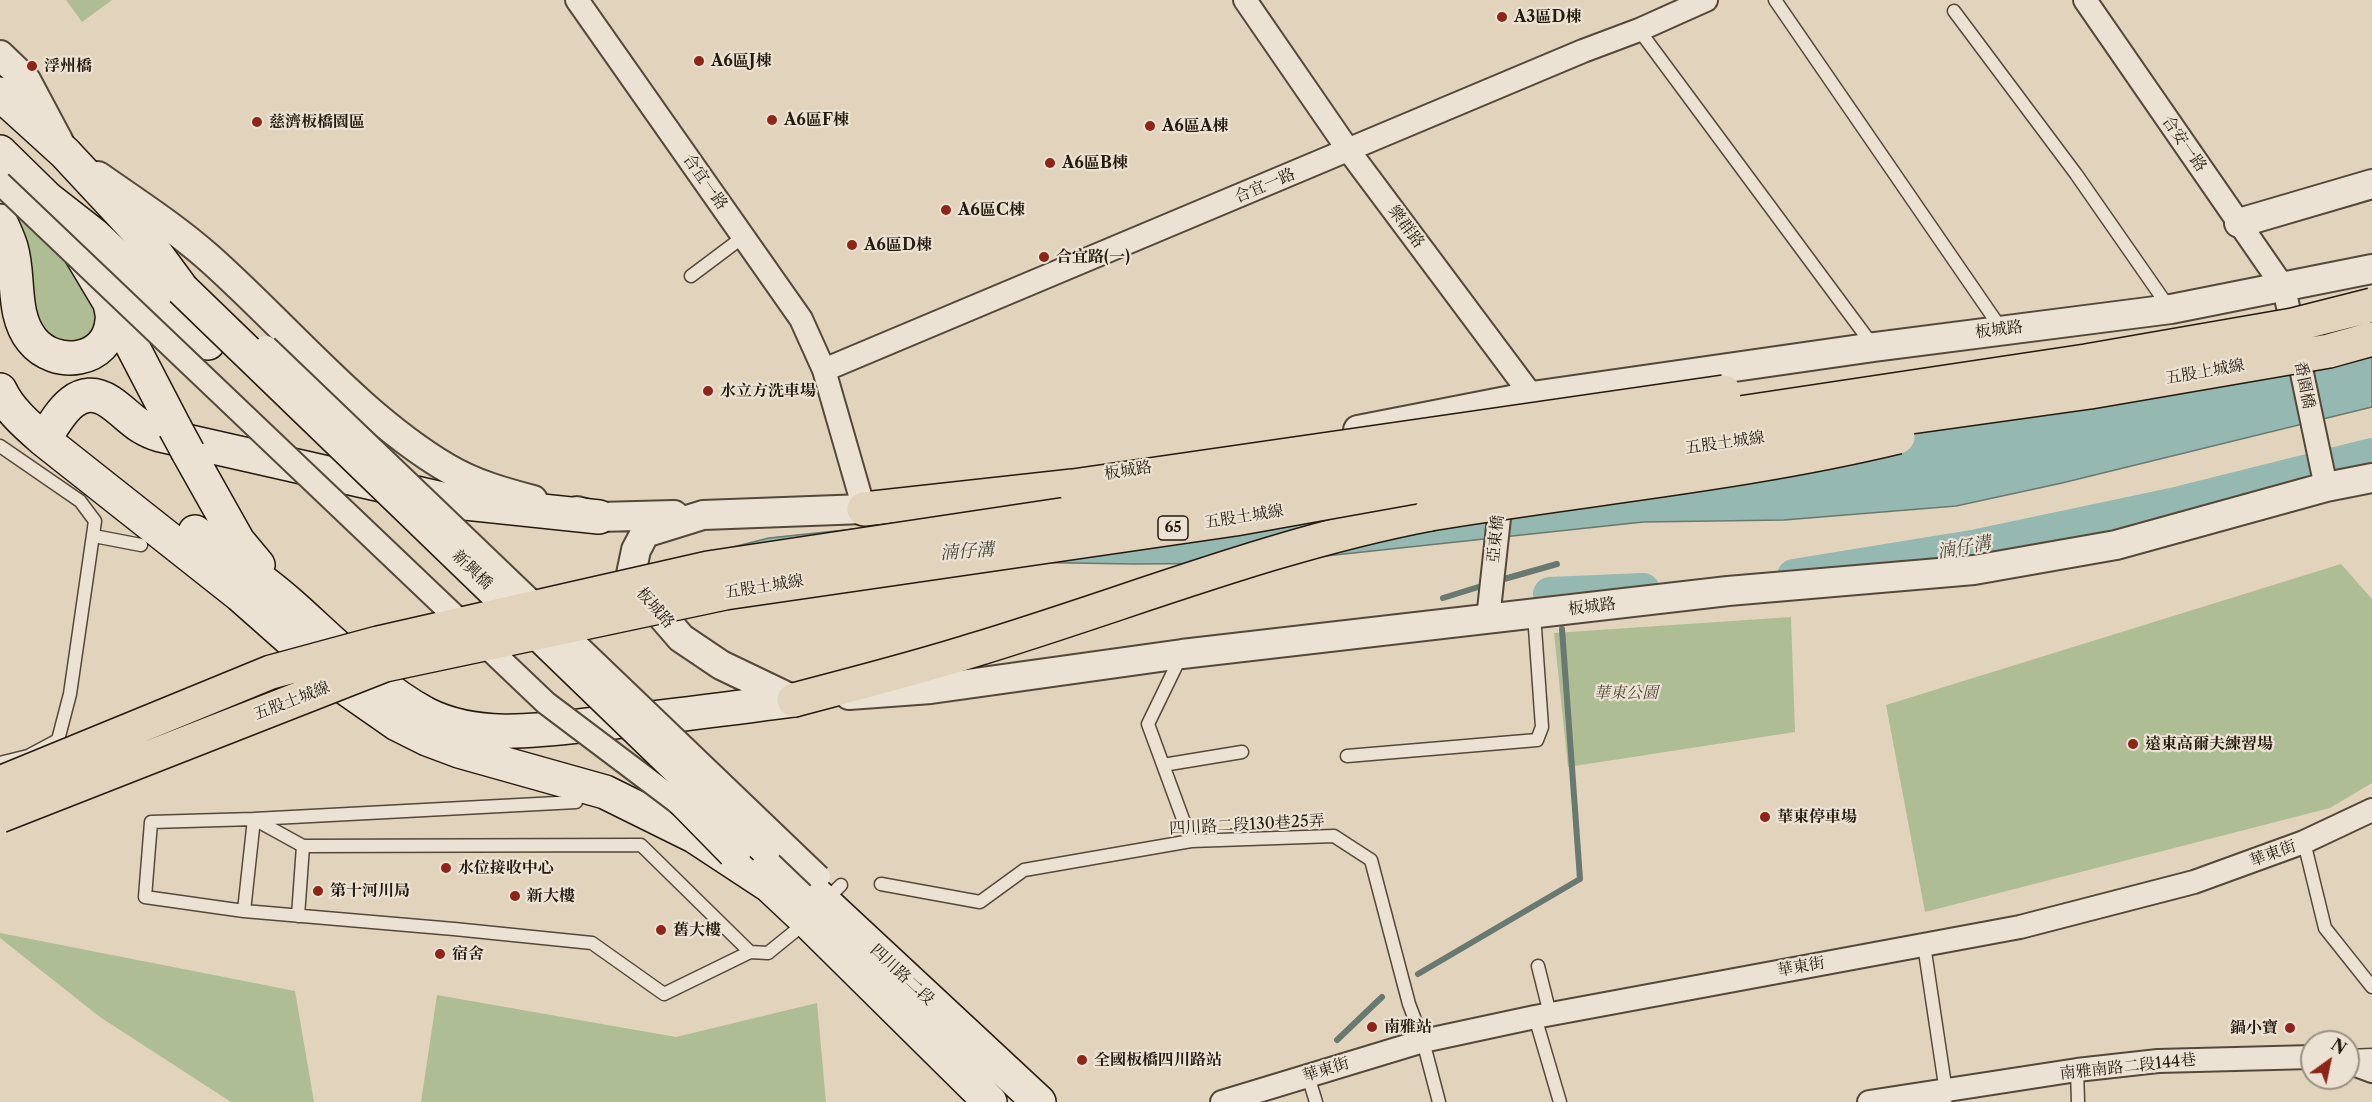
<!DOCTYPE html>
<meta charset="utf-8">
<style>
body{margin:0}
#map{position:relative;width:2372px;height:1102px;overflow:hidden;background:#e2d3bc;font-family:"Libre Caslon Text",serif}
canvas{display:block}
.north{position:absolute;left:2300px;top:1030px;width:60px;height:60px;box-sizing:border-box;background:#ece2d3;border:2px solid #9c9284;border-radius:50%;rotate:33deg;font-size:16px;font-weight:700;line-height:24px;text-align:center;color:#251a0e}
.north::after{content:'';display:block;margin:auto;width:21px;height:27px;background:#8f2418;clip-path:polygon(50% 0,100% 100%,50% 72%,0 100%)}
</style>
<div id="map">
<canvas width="2372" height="1102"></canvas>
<div class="north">N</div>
</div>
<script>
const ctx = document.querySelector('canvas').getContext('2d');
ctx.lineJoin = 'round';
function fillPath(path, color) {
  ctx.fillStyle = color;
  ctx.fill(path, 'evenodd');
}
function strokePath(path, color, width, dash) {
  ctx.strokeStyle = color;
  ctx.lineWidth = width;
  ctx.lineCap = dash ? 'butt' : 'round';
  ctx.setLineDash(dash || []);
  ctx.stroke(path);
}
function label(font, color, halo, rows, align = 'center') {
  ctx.font = font + ' "Libre Caslon Text","Noto Serif TC",serif';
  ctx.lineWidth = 4.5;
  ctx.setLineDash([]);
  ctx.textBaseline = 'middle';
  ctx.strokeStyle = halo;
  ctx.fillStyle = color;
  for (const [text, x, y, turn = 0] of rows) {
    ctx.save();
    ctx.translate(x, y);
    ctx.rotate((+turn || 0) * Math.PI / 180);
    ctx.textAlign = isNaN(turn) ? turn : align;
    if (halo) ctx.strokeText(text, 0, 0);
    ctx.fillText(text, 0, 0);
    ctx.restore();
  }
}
const green = new Path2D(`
 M66 0H112L82 22Z
 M0 195 56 242 98 307 93 332 81 342H54C20 309 26 262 14 220 11 211 4 203 0 195Z
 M2341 564 2372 599V783L2330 808 1925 912 1886 705Z
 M1791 617 1795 732 1568 767 1554 633Z
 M0 933 295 991 314 1102H231L100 1017 0 938Z
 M437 995 676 1037 817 1003 826 1102H421Z`);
const water = new Path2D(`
 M2372 328V407L2062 483 1956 506 1784 520 1643 522 1260 563 1134 564 693 557 769 538 1225 490 1569 475Z`);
const stream = new Path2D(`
 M1497 581 1557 564
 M1443 598 1488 584
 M1418 974 1580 879 1562 629
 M1337 1040 1382 997`);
const river = new Path2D(`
 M1794 576 1978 546 2172 505 2372 455
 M1550 594 1643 590`);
const service = new Path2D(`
 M1775 0 2002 330
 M1954 11 2076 174 2170 309
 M1639 30 1874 347
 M691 276 743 237
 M0 446 80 501 95 521 70 694 58 740 28 756 0 763
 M94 536 141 545
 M1182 654 1148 724 1191 841
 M1347 756 1537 740 1542 727 1534 614
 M1163 765 1242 752
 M576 802 254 819 244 911 454 929 592 943 664 994 750 952
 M2304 842 2325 928 2372 987
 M881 884 980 902 1024 870 1191 841 1334 836 1371 860 1409 1004 1423 1041 1439 1102
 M825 901 841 885
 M244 911 145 897 151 822 254 819 303 846 641 845 750 952 768 953 805 923
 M298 916 303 846
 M1924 945 1946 1092 1945 1102
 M1538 966 1550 1014
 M1535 1017 1560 1102
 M2348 1056 2372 1055
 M2077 1070 2078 1102
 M1308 1076 1316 1102`);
const minor = new Path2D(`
 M577 0 801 319 824 370 864 509
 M1245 0 1349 151 1532 396 1527 408
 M2085 0 2284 288 2326 487
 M824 370 1583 51 1639 30 1706 0
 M1488 619 1502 490
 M2348 1062 2372 1071
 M1222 1102 1423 1041 1535 1017 2020 927 2194 882 2304 842 2372 810
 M1869 1102 2077 1070 2158 1061 2312 1057`);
const tertiary = new Path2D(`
 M0 55 26 80 59 142
 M98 176C135 202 174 227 208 257 285 325 359 416 447 468 474 484 503 492 533 500
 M2239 223 2372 184
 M1358 430 1532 396 1874 347 2171 309 2372 269
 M577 511 599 517 674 515
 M849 695 931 689 1182 654 1728 591 1974 570 2116 545 2326 487 2372 478
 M803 699 794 700 721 665 681 638 630 579 636 550 645 533 703 515 864 509 886 506`);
const secondary = new Path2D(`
 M0 94 65 153 146 240 182 289
 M0 152 48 199 94 235 208 343
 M0 221C4 229 8 238 11 247 20 276 11 314 32 340 55 369 108 363 112 321 113 316 111 309 110 303L48 199
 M110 303 175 428
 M0 390C9 410 28 426 44 440L240 595 344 687 397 724 427 739 459 751 605 792 694 836 770 886
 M44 440C58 417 77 380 110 402 129 415 136 428 160 435L456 502 599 517
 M188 452 238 541 258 565
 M195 532C226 555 260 577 289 603 330 639 377 688 426 714 483 743 554 728 614 722 674 716 734 708 794 700
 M765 847 1039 1102
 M756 873 807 921 990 1102`);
const trunk = new Path2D(`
 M864 509 1073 486
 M794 700C854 684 914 669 974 650 1126 604 1273 544 1430 514`);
const minorBridge = new Path2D(`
 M0 183 546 703 692 813
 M266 347 819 877`);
const secondaryBridge = new Path2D(`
 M182 289 686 776 765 847
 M175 428 188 452
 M683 800 734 852`);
const trunkBridge = new Path2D(`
 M1073 486 1724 392
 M1430 514C1586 488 1744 474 1898 437
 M0 783 271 672 378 643 708 568 2086 361 2293 325 2372 305
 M0 816 385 665 725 593 1235 519 1408 488 1552 467 2090 392 2329 351 2372 339`);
const markers = [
 [1502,17,6,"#8f2418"],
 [699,61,6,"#8f2418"],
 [32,66,6,"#8f2418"],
 [772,120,6,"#8f2418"],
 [257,122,6,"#8f2418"],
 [1150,126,6,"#8f2418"],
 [1050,163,6,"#8f2418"],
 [946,210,6,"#8f2418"],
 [852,245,6,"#8f2418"],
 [1044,257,6,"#8f2418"],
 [708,391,6,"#8f2418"],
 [2133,744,6,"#8f2418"],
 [1765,817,6,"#8f2418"],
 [446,868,6,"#8f2418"],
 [318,891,6,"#8f2418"],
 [515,896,6,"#8f2418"],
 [661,930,6,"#8f2418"],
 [440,954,6,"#8f2418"],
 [1372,1027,6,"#8f2418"],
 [2290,1028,6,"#8f2418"],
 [1082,1060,6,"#8f2418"]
];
const shields = [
 [1173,528,30]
];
const shieldNames = [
 ["65",1173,528]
];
const poiNames = [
 ["A3區D棟",1514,17],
 ["A6區J棟",711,61],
 ["浮州橋",44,66],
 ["A6區F棟",784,120],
 ["慈濟板橋園區",269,122],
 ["A6區A棟",1162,126],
 ["A6區B棟",1062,163],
 ["A6區C棟",958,210],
 ["A6區D棟",864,245],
 ["合宜路(一)",1056,257],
 ["水立方洗車場",720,391],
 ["遠東高爾夫練習場",2145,744],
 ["華東停車場",1777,817],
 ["水位接收中心",458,868],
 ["第十河川局",330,891],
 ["新大樓",527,896],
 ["舊大樓",673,930],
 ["宿舍",452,954],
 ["南雅站",1384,1027],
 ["鍋小寶",2278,1028,"right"],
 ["全國板橋四川路站",1094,1060]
];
const streetNames = [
 ["合安一路",2184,144,55],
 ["合宜一路",705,182,55],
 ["合宜一路",1265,186,-23],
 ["樂群路",1406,227,53],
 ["板城路",1999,330,-7],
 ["五股土城線",2205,372,-10],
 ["番園橋",2304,385,79],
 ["五股土城線",1725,443,-8],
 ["板城路",1128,471,-9],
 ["五股土城線",1244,517,-9],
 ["亞東橋",1496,539,-84],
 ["新興橋",472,570,44],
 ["五股土城線",764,587,-9],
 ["板城路",1592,607,-7],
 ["板城路",655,608,49],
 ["五股土城線",292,701,-21],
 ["四川路二段130巷25弄",1247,825,-3],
 ["華東街",2273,854,-20],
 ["華東街",1801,967,-10],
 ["四川路二段",902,975,43],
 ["南雅南路二段144巷",2128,1067,-6],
 ["華東街",1326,1070,-17]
];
const parkNames = [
 ["華東公園",1626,693]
];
const waterNames = [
 ["湳仔溝",1964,548,-10],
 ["湳仔溝",967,552,-4]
];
fillPath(green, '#afbd94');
fillPath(water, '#95b8b1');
strokePath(water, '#687970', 1.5);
strokePath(stream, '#687970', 6);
strokePath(river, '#95b8b1', 34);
strokePath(service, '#54483a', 15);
strokePath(minor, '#54483a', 26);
strokePath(tertiary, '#54483a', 32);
strokePath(secondary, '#251a0e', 36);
strokePath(trunk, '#251a0e', 36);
strokePath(service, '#ece2d3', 12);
strokePath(minor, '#ece2d3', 22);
strokePath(tertiary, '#ece2d3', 28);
strokePath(secondary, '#ece2d3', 33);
strokePath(trunk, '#e2d3bc', 33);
strokePath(minorBridge, '#54483a', 26, []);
strokePath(secondaryBridge, '#251a0e', 36, []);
strokePath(trunkBridge, '#251a0e', 36, []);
strokePath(minorBridge, '#ece2d3', 22);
strokePath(secondaryBridge, '#ece2d3', 33);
strokePath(trunkBridge, '#e2d3bc', 33);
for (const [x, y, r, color] of markers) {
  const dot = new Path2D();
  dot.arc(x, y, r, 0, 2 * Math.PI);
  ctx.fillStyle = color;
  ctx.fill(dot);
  strokePath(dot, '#ece2d3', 2);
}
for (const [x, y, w] of shields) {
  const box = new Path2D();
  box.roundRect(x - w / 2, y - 12, w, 24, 4.5);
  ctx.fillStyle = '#ece2d3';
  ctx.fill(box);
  strokePath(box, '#251a0e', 1.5);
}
label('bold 15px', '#251a0e', null, shieldNames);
label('bold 16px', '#251a0e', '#ece2d3', poiNames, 'left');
label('16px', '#251a0e', '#ece2d3', streetNames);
label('italic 16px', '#4e4b36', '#ece2d3', parkNames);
label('italic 18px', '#47493f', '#ece2d3', waterNames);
</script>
